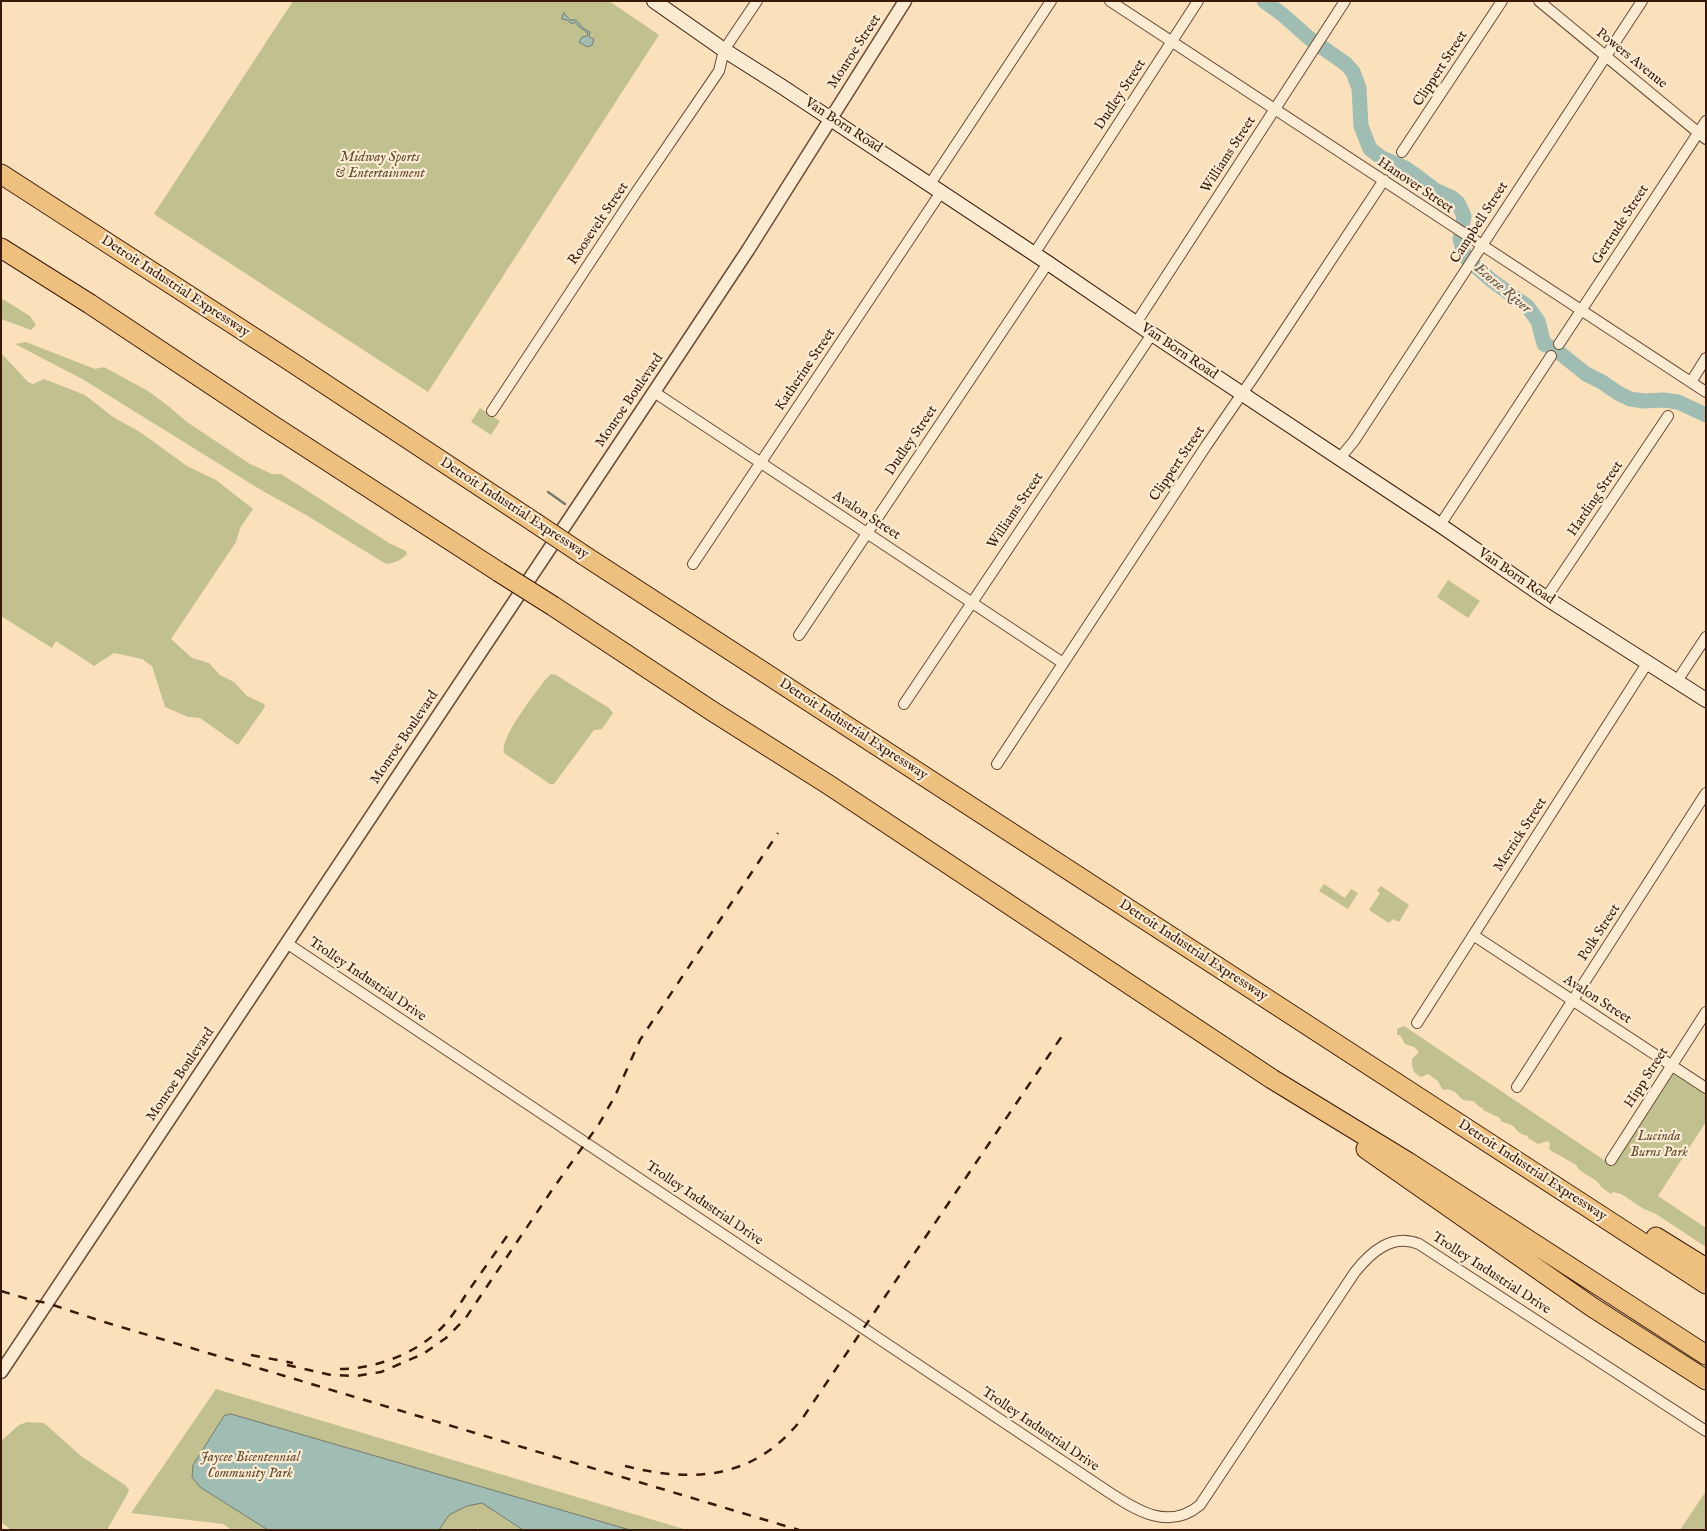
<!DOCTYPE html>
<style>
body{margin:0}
#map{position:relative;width:1707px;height:1531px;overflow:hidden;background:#fbe0bc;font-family:"IM FELL English",serif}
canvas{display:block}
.frame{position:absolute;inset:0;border:2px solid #3a1908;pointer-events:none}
</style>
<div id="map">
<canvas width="1707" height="1531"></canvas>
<div class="frame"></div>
</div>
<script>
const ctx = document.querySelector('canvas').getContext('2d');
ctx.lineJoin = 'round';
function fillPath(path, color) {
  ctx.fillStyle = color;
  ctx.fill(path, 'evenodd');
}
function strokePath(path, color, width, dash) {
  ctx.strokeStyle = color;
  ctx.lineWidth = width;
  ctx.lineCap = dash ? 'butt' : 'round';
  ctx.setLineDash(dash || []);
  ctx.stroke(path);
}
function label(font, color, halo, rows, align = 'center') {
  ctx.font = font + ' "IM FELL English",serif';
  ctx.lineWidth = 4.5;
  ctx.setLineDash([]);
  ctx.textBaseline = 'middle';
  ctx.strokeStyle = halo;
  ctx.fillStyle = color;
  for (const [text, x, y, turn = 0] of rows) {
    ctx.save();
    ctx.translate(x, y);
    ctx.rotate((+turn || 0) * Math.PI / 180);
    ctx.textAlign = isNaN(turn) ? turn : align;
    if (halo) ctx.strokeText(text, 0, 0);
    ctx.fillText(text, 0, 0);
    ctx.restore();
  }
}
const green = new Path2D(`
 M293 1H609L659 35 428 392 154 214Z
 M1 298 30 316 36 325 31 330 1 319Z
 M26 342 95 369 104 367 148 391 167 405 187 422 250 464 272 474H281L389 543 406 551 407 554C400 561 395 563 386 564L306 515 261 490 84 380 15 344Z
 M1 353 28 382 33 384 44 379 85 395 113 417 140 432 187 466 216 480 253 509 240 528 236 542 171 639 192 658 209 663 220 675 234 682 247 696 264 704 265 707 238 745 200 718 188 717 165 707 152 666 142 659 114 653 94 666 56 641 52 648 1 616Z
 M480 408 500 421 491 435 471 422Z
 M1448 580 1480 601 1468 618 1437 597Z
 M551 674 556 675 609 708 613 713 602 729 594 730 554 784H550L504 753C499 738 535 694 545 680Z
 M1324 884 1345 898 1351 889 1358 893 1348 909 1319 891Z
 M1381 886 1409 905 1399 922 1393 919 1389 923 1369 910 1380 893 1377 890Z
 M1404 1026 1613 1166 1673 1073 1706 1094V1122L1658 1196 1706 1228V1247L1656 1214 1644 1209 1621 1194 1613 1192 1611 1194 1601 1187C1597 1177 1581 1175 1576 1165L1550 1150 1549 1148 1550 1144 1548 1141 1538 1144 1528 1138V1136C1518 1135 1517 1128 1510 1124 1507 1123 1504 1123 1501 1121L1500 1118 1483 1110V1107L1481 1108 1473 1101 1463 1100 1455 1092 1448 1089 1445 1090 1442 1089 1438 1081 1428 1074 1421 1077C1412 1072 1412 1068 1412 1059L1419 1052 1414 1047 1405 1044 1400 1035H1397V1029Z
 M216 1389 687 1530H480L478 1528 476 1530H232L223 1524 131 1513Z
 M27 1422 44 1423 81 1456 125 1485 129 1490 128 1493 107 1530H11L1 1522V1441L19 1425Z
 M1706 1491V1530H1680Z`);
const water = new Path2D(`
 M564 13 570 20H576L583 28 590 32 589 37 594 39 592 45 587 47 579 42 582 37 587 36 588 33 579 27 575 22 572 24 567 20 562 19Z
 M231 1414 630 1530H523L482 1503 467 1506 449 1515 439 1530H268L200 1487 192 1477 193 1465 224 1416Z`);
const stream = new Path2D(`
 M548 492 565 504`);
const river = new Path2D(`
 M1264 1 1283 15 1309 38 1346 64 1353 72 1359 88 1361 126 1370 149 1382 158 1405 168 1418 177 1435 190 1451 197 1458 203 1464 216 1460 239 1465 257 1491 280 1527 306 1538 321 1544 344 1556 350 1586 374 1602 382 1618 393 1630 399 1644 401 1664 400 1678 402 1706 415`);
const minor = new Path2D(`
 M1110 1 1706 392
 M1539 1 1706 139
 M1402 152 1502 1
 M930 184 1051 1
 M1034 254 1198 1
 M1136 323 1345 1
 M1559 344 1706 121
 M1691 382 1706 358
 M654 392 1063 663
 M492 411 635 194 719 71 724 50 757 1
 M1340 458 1354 441 1642 1
 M1440 525 1551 356
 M693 564 941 192
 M1546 598 1668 416
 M799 635 1048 263
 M1677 681 1706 637
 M904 704 1152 334
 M997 764 1206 446 1255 375 1384 180
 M1473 935 1706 1088
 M288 944 1107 1491C1137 1511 1169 1531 1200 1505L1355 1272C1371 1252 1392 1233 1419 1244L1706 1431
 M1417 1023 1648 662
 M1517 1087 1706 793
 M1611 1160 1706 1012`);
const tertiary = new Path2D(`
 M1 1372 648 401 748 250 905 1`);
const secondary = new Path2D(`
 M654 1 724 50 781 86 1048 263 1152 334 1440 525 1546 598 1706 700`);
const motorway = new Path2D(`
 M1 174 287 359 534 522
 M1 248 90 304 272 425 499 572
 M585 556 1706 1284
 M553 606 712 711 829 785 1272 1079 1408 1162 1706 1355
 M1366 1149 1592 1307 1706 1380
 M1656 1237 1706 1268`);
const rail = new Path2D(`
 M1 1291 31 1300 47 1303 101 1321 799 1530
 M251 1355 293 1363
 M287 1365 331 1375 356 1376 381 1372 423 1354 446 1338 465 1319 552 1190 599 1124 615 1096 640 1040 778 833
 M340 1369C373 1369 412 1355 436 1333 449 1322 458 1307 467 1293 480 1274 494 1255 507 1236
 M625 1466C697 1484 757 1478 804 1416L1062 1036`);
const motorwayBridge = new Path2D(`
 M534 522 585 556
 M499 572 553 606`);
const streetNames = [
 ["Monroe Street",855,52,-57],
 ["Powers Avenue",1631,59,39],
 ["Clippert Street",1441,69,-57],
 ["Dudley Street",1121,95,-57],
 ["Van Born Road",843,126,33],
 ["Williams Street",1229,155,-57],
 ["Hanover Street",1415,186,34],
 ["Campbell Street",1480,223,-57],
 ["Roosevelt Street",599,224,-56],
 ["Gertrude Street",1621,225,-57],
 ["Detroit Industrial Expressway",175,287,33],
 ["Van Born Road",1179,352,34],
 ["Katherine Street",806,370,-56],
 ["Monroe Boulevard",630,401,-56],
 ["Dudley Street",912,441,-56],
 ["Clippert Street",1178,464,-56],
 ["Harding Street",1596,499,-56],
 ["Detroit Industrial Expressway",514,509,33],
 ["Williams Street",1016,511,-56],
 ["Avalon Street",866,516,33],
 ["Van Born Road",1516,577,34],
 ["Detroit Industrial Expressway",853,730,33],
 ["Monroe Boulevard",405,738,-56],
 ["Merrick Street",1521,835,-57],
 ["Polk Street",1600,933,-57],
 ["Detroit Industrial Expressway",1193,951,33],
 ["Trolley Industrial Drive",367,980,34],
 ["Avalon Street",1597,1000,33],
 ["Monroe Boulevard",181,1075,-56],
 ["Hipp Street",1647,1078,-57],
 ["Detroit Industrial Expressway",1532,1171,33],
 ["Trolley Industrial Drive",704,1204,34],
 ["Trolley Industrial Drive",1491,1274,33],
 ["Trolley Industrial Drive",1040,1430,34]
];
const parkNames = [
 ["Midway Sports",380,158],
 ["& Entertainment",380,174],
 ["Lucinda",1659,1137],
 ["Burns Park",1659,1153],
 ["Jaycee Bicentennial",250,1458],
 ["Community Park",250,1474]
];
const waterNames = [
 ["Ecorse River",1502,289,40]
];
fillPath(green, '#c1c18f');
fillPath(water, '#9fbdb3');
strokePath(water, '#777b6f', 1);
strokePath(stream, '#777b6f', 2.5);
strokePath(river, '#9fbdb3', 15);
strokePath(minor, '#6a4b35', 12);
strokePath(tertiary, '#6a4b35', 15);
strokePath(secondary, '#3a1908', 16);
strokePath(motorway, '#3a1908', 21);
strokePath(minor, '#fcebd3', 10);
strokePath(tertiary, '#fcebd3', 12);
strokePath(secondary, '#fcebd3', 14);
strokePath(motorway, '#eec07e', 19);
strokePath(rail, '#3a1908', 2.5, [9, 9]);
strokePath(motorwayBridge, '#3a1908', 21, []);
strokePath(motorwayBridge, '#eec07e', 19);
label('14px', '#3a1908', '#fcebd3', streetNames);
label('italic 14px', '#624b30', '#fcebd3', parkNames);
label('italic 15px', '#5d5244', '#fcebd3', waterNames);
</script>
